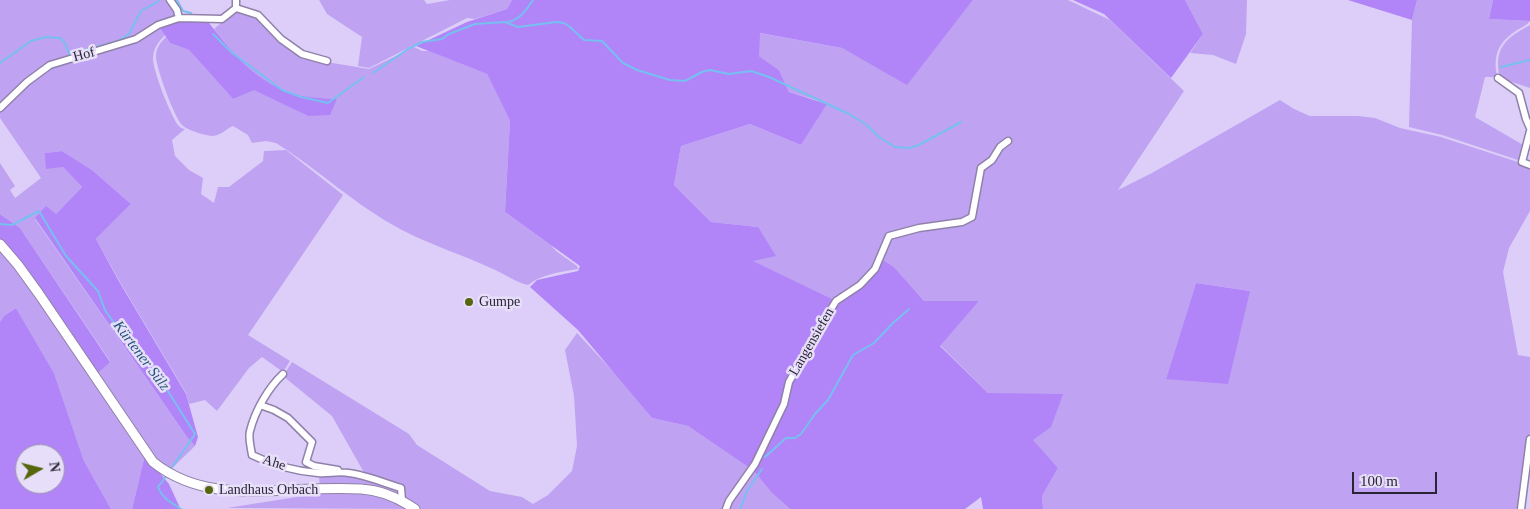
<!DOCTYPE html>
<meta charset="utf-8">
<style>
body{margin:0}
#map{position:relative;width:1530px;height:509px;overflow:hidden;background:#dccef9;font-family:"Times New Roman",serif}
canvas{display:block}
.north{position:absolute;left:15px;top:444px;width:50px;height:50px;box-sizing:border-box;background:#e7dff9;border:1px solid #9b94ab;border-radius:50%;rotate:82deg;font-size:14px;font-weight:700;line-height:20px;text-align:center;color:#2a2435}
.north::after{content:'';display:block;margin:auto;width:18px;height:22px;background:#56660e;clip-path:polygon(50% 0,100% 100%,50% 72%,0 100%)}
.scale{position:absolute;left:1352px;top:472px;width:85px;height:22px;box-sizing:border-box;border:2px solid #2a2435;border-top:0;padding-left:6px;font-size:15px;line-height:18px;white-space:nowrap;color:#2a2435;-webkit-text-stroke:4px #e7dff9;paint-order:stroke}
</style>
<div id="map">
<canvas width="1530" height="509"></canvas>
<div class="north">N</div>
<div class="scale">100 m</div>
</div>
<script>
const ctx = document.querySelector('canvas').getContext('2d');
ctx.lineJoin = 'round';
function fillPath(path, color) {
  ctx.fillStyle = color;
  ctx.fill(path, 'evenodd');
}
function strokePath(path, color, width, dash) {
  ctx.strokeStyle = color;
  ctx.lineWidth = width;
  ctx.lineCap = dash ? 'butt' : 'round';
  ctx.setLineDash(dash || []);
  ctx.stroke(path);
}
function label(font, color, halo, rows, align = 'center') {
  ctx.font = font + ' "Times New Roman",serif';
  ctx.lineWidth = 5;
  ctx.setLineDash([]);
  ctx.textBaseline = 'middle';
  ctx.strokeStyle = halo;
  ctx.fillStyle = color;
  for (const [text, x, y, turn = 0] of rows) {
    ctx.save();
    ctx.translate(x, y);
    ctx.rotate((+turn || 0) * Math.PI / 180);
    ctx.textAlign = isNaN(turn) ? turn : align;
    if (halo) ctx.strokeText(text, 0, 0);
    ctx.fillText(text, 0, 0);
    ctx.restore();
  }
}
const green = new Path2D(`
 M0 0H168L178 17 135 37 50 64 0 105Z
 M319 0H424L427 4 450 0H512L507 9 475 19 467 18 369 68 358 66 362 37 327 14Z
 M973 0H1068L1110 20 1184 91 1118 190 1152 173 1280 100 1294 109 1310 116H1358L1375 118 1400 128 1441 137 1530 166V211L1509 248 1503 272 1518 355 1530 357V433L1526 446 1519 509H1043L1042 496 1058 468 988 393 940 345 979 301H924L895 268 860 284 835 301 752 261 758 227 711 222 674 185 681 146 750 124 801 145 827 103 789 92 779 70 759 56V33L842 48 907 84ZM1196 283 1250 291 1167 379H1166Z
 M1185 0H1247L1246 34 1236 64 1213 55 1190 53 1203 34Z
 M1417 0H1493L1489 19 1530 21C1527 25 1522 27 1517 30 1498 43 1493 54 1497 77H1485L1475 117 1525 146 1521 161 1442 135 1409 127 1412 20Z
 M237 9 258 17 281 40 320 61 369 69 414 47 422 51H429L487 74 510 121 505 212 551 245 556 251 577 266 578 269C560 272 542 274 528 285 515 282 505 274 493 269 463 255 431 245 402 230 356 206 319 170 276 143L266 141 252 143 248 135 233 126C226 129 220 136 212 136 204 135 189 131 183 126 175 120 156 67 156 57 156 48 160 43 166 37L170 43 189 50 233 99 254 89 308 116 337 99C325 98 313 99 302 96 259 84 240 62 214 29Z
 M158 25 165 35C158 42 153 49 153 59 153 71 171 116 178 125 181 128 181 128 185 129L172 140 175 156 189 170 203 178 201 194 214 203 218 187H229L263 161 264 151 286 150 343 195 248 335 290 361 283 372 262 357 249 368 217 411 205 400 189 404 186 393 117 277 96 239 131 204 92 170 62 151 45 153 63 167 82 187 56 214 35 219 187 437 195 446 166 474 96 375 110 361 20 228 0 214V163L15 186 10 190 15 198 41 178 0 118V111L28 83 51 65 111 48Z
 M1530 25V88L1500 78C1493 48 1506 38 1530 25Z
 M0 251 13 265 145 455 132 509H111L84 461 54 373 16 308 4 316 0 322Z
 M577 333 623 382 652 418 688 426 751 468 725 509H418L403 500 401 488 366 476 332 416 283 376 292 362 409 434 417 445 490 491 522 497 533 504 548 495 572 471 577 446 574 396 565 350Z
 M753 470 772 493 790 509H728L730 501Z
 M319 474H348L400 488 401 496 384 493 320 490Z
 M362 490 413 509 227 508 322 493Z`);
const forest = new Path2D(`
 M512 0H973L907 85 842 48 760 33 759 56 779 70 789 92 827 104 801 145 750 124 681 146 674 185 711 222 758 227 776 256 753 261 836 301 861 286 881 259 895 268 924 301H979L940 346 988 393 1063 394 1051 427 1033 440 1058 468 1042 496 1043 509H983L981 497 965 509H790L772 493 753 470 688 426 652 418 578 330 530 287 537 280 578 271 580 266 505 212 510 121 487 74 416 46 467 22 507 9Z
 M1073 0H1185L1203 34 1171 78 1104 14Z
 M1348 0H1417L1412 20Z
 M1493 0H1530V21L1489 19Z
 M179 18H205C234 54 255 84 302 96 313 98 326 98 337 99L330 115 308 116 254 90 233 99 189 50 170 43 158 25Z
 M62 151 92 170 131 204 96 239 117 278 186 394 198 437 195 446 187 437 35 218 46 206 56 214 82 187 63 167 46 169 45 153Z
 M0 214 20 228 110 362 96 375 19 259 0 242Z
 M1196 283 1250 291 1228 384 1166 379Z
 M16 308 54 373 84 461 111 509H0V322L4 316ZM25 454H55V484H25Z
 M145 455 169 484 180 508 182 509H132Z`);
const stream = new Path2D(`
 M177 0 183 11 191 13
 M508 22C521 19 526 10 533 0
 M213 34 231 52 282 90 301 97 328 103 364 77
 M0 63 31 41 46 37 60 38 65 43 69 54 118 41 129 34 141 11 159 1
 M1501 67 1530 60
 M373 73 408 49 422 42 442 39 449 34 475 24 505 22 518 27 556 22 564 23 570 27 584 40 602 41 623 63 637 70 670 80 685 81 702 72 710 70 729 74 751 71 769 77 849 114 867 125 879 137 895 147 909 148 919 145 961 122
 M0 224 12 225 39 211 66 256 98 291 105 310 122 334 130 346 152 366 195 434 171 469
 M765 457 786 438H795L801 434 815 414 828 400 853 355 874 343 892 324 909 309
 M167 475 158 487C162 498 172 503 181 509
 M740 509 747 491 762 469`);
const street = new Path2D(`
 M170 0 177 10 179 18
 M236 0V8
 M236 8 258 15 281 39 302 54 327 61
 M1498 78 1519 93 1526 119 1530 128
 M0 108 27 82 50 65 136 39 158 25 179 18 222 19 236 8
 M1530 131 1522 162 1530 165
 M283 374C268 388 255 411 250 431 248 438 251 448 252 455 272 465 296 471 318 473 328 474 339 471 349 473 366 475 384 483 401 488L402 501
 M260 405 274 410 288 418 312 442 306 462 314 466 338 470
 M726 509 729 501 755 464 784 404 789 382 822 324 836 301 860 285 875 269 889 236 919 228 962 222 972 217 981 168 992 160 1000 147 1008 141
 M1521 509 1530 439`);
const secondary = new Path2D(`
 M0 244 18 265 39 294 153 462C212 509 284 484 361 489 380 490 400 499 415 509`);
const markers = [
 [469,302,5,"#56660e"],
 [209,490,5,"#56660e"]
];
const streetNames = [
 ["Hof",84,55,-15],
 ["Langensiefen",812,342,-60],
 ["Ahe",274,463,18]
];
const poiNames = [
 ["Gumpe",479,302],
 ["Landhaus Orbach",219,490]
];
const waterNames = [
 ["Kürtener Sülz",141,356,53]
];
fillPath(green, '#bfa3f2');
fillPath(forest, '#b184f8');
strokePath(stream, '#78bff1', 2);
strokePath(street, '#8f81a9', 9);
strokePath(secondary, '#8f81a9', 11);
strokePath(street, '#fff', 6);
strokePath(secondary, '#fff', 9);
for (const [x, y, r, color] of markers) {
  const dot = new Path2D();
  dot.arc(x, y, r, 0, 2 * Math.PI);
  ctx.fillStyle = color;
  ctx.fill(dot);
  strokePath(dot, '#e7dff9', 2);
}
label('14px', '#2a2435', '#e7dff9', streetNames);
label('14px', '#2a2435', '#e7dff9', poiNames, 'left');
label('italic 15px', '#1f5577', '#e7dff9', waterNames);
</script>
